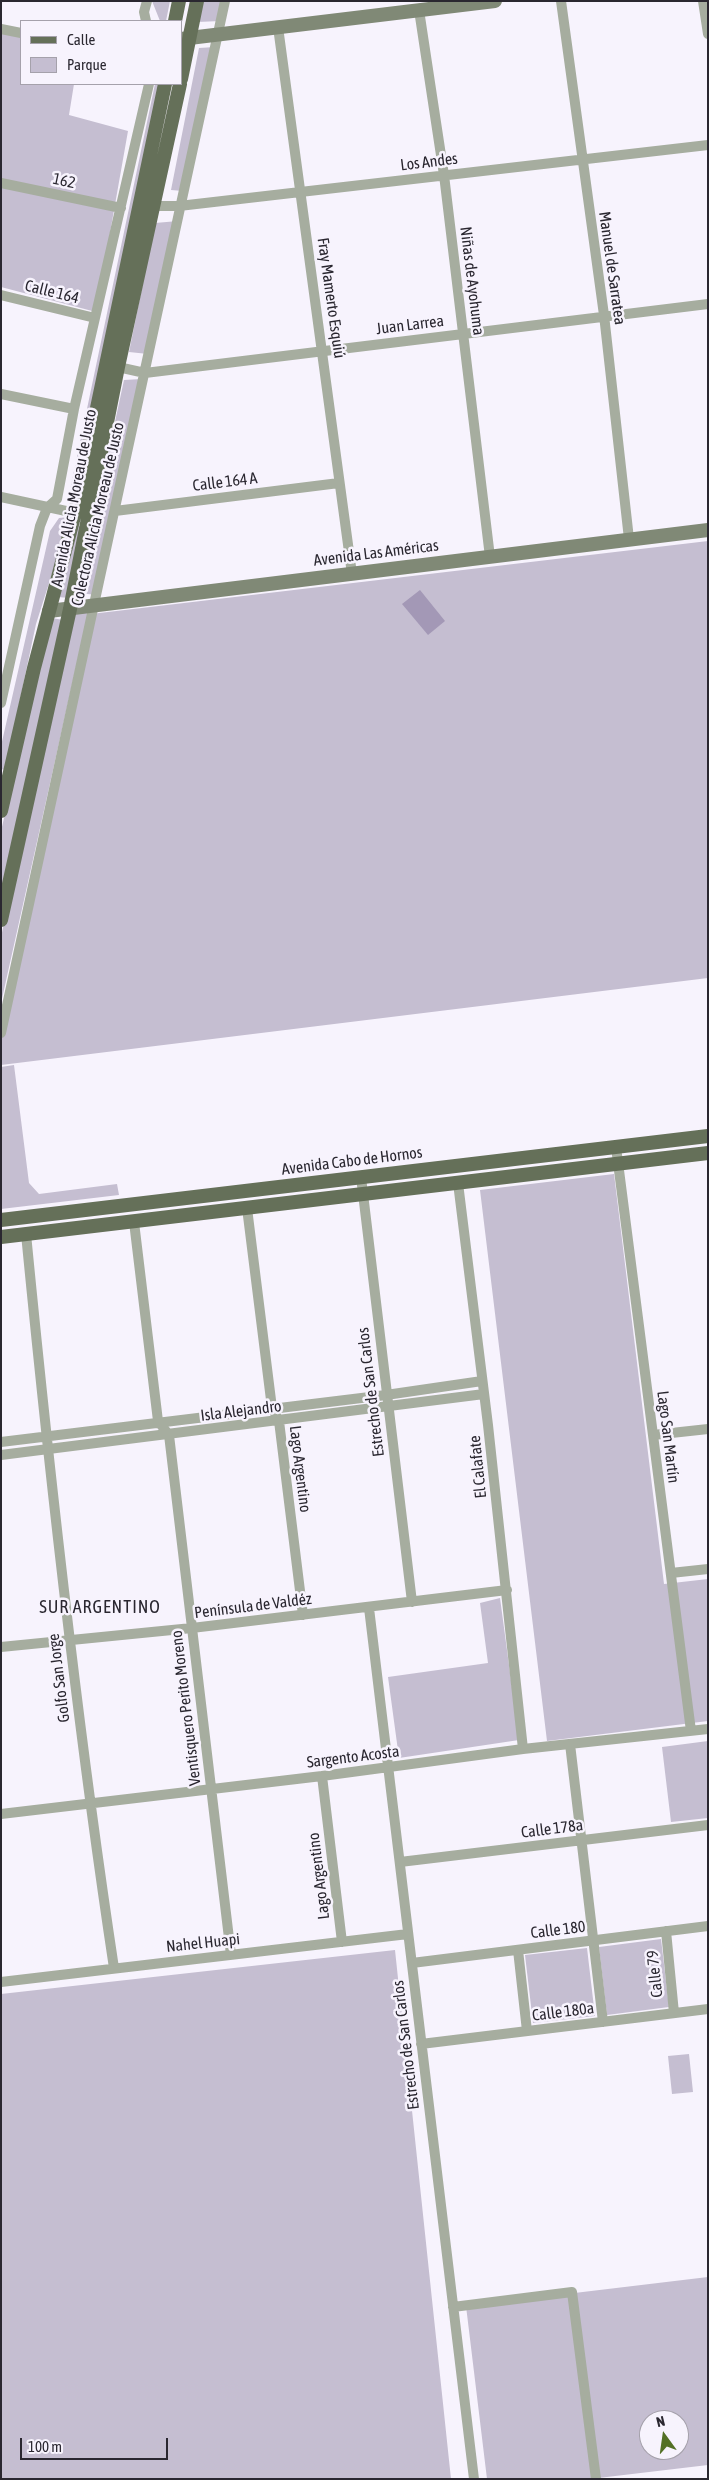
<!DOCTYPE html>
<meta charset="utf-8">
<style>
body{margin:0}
#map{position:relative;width:709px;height:2480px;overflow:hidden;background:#f7f3fd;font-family:"Asap Condensed",sans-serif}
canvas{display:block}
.frame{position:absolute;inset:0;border:2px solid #2a2730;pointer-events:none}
.legend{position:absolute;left:20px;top:20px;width:162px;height:65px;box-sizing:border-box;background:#f7f3fd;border:1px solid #a5a1ab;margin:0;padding:6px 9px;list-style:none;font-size:15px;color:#2a2730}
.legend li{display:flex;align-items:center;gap:10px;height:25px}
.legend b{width:25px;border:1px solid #a5a1ab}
.north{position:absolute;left:639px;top:2410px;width:50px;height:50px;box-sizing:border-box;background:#f7f3fd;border:1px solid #a5a1ab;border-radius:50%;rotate:346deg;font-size:14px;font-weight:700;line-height:20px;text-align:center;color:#2a2730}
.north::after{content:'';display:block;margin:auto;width:18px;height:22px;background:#537025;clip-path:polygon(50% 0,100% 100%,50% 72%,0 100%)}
.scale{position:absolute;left:20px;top:2438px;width:148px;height:22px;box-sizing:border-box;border:2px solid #2a2730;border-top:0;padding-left:6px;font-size:15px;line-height:18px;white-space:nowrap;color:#2a2730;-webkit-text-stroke:4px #f7f3fd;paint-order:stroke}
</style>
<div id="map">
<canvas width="709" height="2480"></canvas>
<div class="frame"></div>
<ul class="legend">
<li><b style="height:6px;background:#657059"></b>Calle</li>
<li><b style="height:14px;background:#c5bed1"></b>Parque</li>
</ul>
<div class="north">N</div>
<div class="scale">100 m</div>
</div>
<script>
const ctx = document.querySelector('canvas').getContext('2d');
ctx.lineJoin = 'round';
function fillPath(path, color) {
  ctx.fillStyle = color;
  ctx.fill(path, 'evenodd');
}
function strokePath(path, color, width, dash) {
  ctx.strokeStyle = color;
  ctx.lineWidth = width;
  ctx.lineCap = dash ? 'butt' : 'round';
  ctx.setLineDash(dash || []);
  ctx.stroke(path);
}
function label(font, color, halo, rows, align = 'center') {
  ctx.font = font + ' "Asap Condensed",sans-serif';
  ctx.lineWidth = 5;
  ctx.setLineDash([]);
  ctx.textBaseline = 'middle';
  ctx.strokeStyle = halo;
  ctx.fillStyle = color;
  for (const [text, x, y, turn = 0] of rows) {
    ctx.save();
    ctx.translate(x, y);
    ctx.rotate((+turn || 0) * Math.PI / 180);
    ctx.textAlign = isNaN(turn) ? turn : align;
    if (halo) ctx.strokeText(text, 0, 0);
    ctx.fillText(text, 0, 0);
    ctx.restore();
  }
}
const green = new Path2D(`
 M152 1H170L166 21H160Z
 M202 1H225L221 21 197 22Z
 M1 31 21 35V84H74L69 115 128 131 96 312 1 287Z
 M215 47 183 191 171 190 199 48Z
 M155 84H161L77 491 70 490Z
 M178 221 148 354 129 352 155 223Z
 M142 379 97 595 78 593 124 380Z
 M70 517 36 624 5 770 1 769V746L50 531 59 518Z
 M77 526H84L70 598 57 597Z
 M708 541V978L1 1065V1034L91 614Z
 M72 613H88L1 1003V937Z
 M51 618 64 620 1 894V831Z
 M14 1065 29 1183 39 1194 117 1184 119 1195 1 1209V1067Z
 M614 1174 664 1584 708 1579V1721L547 1741 480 1190Z
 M500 1598 519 1740 399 1758 388 1677 488 1663 480 1603Z
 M708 1741V1818L671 1822 662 1747Z
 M661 1939 669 2007 607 2015 599 1947Z
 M587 1948 595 2016 533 2023 525 1955Z
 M395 1950 451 2479H1V1994Z
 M689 2054 693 2092 672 2094 668 2056Z
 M708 2277V2465L590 2479H487L466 2306ZM649 2420H679V2450H649Z`);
const water = new Path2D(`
 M420 590 445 621 428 635 402 604Z`);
const minor = new Path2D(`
 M561 1 604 315 629 539
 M703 1 708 34
 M419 10 444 175 490 557
 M146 21 144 12 147 1
 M278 27 352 574
 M1 29 21 33
 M1 183 121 208
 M154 206H179L708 145
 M1 295 95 318
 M118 367 145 373 708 304
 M1 394 74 409
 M1 497 80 514
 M115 511 339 483
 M1 703 40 526 47 508 57 499 74 409 149 84
 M1 1033 225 1
 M616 1147 691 1731
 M361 1177 412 1602
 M458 1183 488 1425 523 1749
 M247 1208 272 1408 279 1421 303 1615
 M134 1222 158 1421 169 1435 231 1955
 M26 1234C50 1480 77 1724 114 1968
 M653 1435 708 1429
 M1 1442 386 1395 482 1381
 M1 1455 484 1394
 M671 1573 708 1569
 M369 1608 474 2479
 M1 1647 192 1628 507 1590
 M570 1744 603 2022
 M322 1776 342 1942
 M1 1814 322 1776 523 1749 708 1729
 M400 1862 708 1825
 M666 1931 674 2013
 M518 1950 527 2031
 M412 1963 708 1926
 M1 1982 408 1934
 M421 2044 708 2009
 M453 2307 572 2292 596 2479`);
const secondary = new Path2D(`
 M181 39 495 1
 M49 611 708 530`);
const primary = new Path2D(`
 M175 21 179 1
 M181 79 197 1
 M1 811 34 668 75 513 165 84
 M1 920 70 609 118 367 180 84
 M1 1220 708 1136
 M1 1237 708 1153`);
const streetNames = [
 ["Los Andes",429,162,-7],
 ["162",64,181,12],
 ["Manuel de Sarratea",612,268,82],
 ["Niñas de Ayohuma",472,281,83],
 ["Calle 164",52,292,14],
 ["Fray Mamerto Esquiú",331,298,82],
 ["Juan Larrea",410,325,-7],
 ["Calle 164 A",225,482,-7],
 ["Avenida Alicia Moreau de Justo",74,498,-79],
 ["Colectora Alicia Moreau de Justo",98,514,-77],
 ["Avenida Las Américas",376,553,-7],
 ["Avenida Cabo de Hornos",352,1161,-7],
 ["Estrecho de San Carlos",371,1392,-97],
 ["Isla Alejandro",241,1411,-7],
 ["Lago San Martín",668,1437,83],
 ["El Calafate",478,1467,-96],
 ["Lago Argentino",300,1469,83],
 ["Península de Valdéz",253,1606,-7],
 ["Golfo San Jorge",59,1678,-97],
 ["Ventisquero Perito Moreno",186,1708,-97],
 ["Sargento Acosta",353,1757,-7],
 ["Calle 178a",552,1829,-7],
 ["Lago Argentino",319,1876,-97],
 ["Calle 180",558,1930,-7],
 ["Nahel Huapi",203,1943,-6],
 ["Calle 79",655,1974,-96],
 ["Calle 180a",563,2012,-7],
 ["Estrecho de San Carlos",406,2045,-97]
];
const neighbourhoodNames = [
 ["SUR ARGENTINO",100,1607]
];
fillPath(green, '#c5bed1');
fillPath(water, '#a398b6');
strokePath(minor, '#a6ad9f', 10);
strokePath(secondary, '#808976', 14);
strokePath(primary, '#657059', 14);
label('16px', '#2a2730', '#f7f3fd', streetNames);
ctx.letterSpacing = '1px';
label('18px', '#2a2730', '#f7f3fd', neighbourhoodNames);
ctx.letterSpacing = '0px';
</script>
